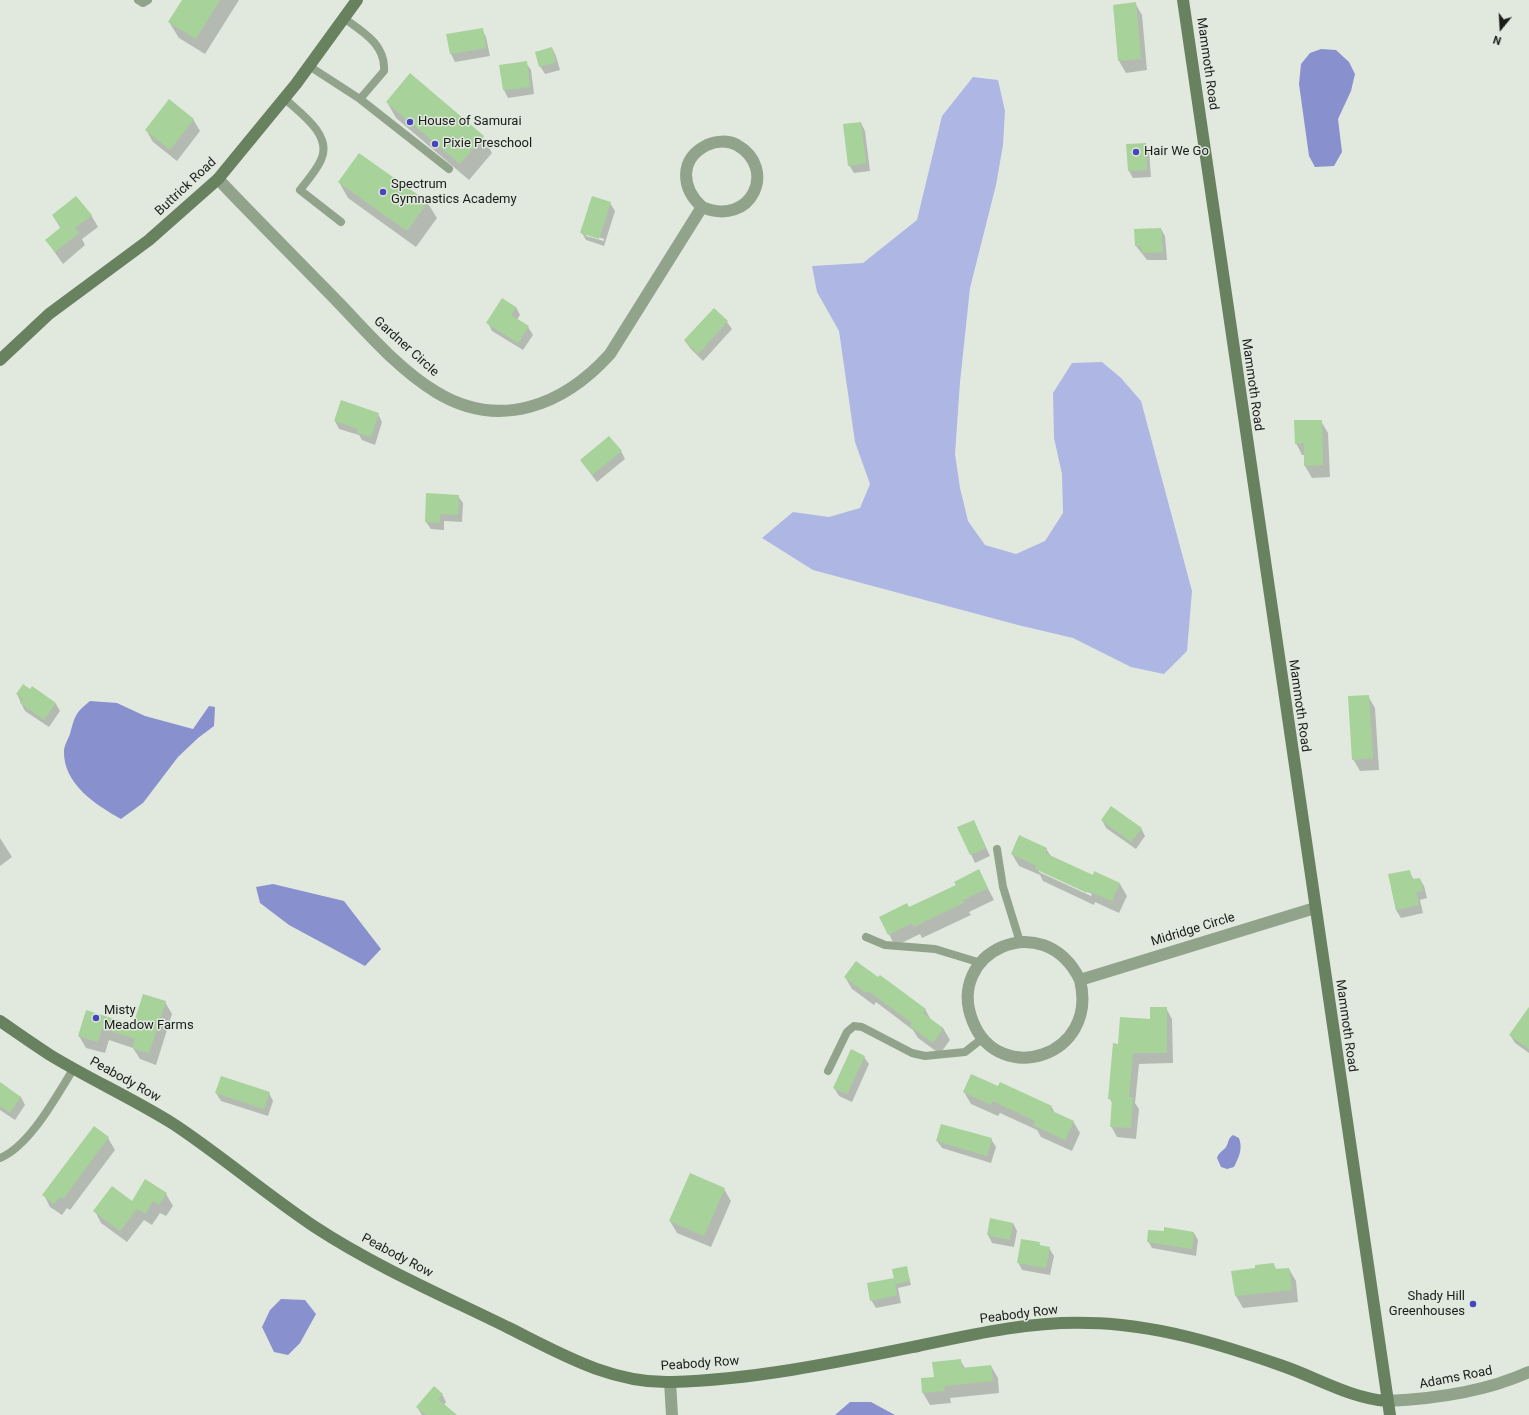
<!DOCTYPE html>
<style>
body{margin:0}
#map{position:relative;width:1529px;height:1415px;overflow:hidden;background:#e1e9df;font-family:Roboto,sans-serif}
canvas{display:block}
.north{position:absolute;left:1481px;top:8px;width:40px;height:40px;-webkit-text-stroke:3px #e1e9df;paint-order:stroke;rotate:198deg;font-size:11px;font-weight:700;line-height:16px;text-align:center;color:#1a1c19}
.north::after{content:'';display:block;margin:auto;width:14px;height:18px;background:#1a1c19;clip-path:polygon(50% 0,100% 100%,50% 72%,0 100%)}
</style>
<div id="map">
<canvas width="1529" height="1415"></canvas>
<div class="north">N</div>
</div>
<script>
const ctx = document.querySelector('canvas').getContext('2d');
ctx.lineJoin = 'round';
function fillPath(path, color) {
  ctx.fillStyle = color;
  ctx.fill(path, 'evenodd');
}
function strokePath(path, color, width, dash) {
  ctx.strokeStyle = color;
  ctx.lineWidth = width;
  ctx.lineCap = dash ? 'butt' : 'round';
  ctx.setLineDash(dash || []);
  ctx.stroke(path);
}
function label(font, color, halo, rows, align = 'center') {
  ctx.font = font + ' Roboto,sans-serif';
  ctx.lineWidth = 3;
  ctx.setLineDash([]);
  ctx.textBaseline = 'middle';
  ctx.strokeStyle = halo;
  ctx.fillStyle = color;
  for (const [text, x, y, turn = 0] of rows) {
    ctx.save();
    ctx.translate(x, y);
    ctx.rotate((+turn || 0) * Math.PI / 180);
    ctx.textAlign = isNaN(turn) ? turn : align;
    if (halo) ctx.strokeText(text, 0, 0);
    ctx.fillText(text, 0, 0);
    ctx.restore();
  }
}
const green = new Path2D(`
 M973 77 998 80 1005 111 1003 145 996 185 970 288 960 382 955 454 960 488 968 521 985 545 1016 554 1045 541 1063 513 1062 474 1054 438 1053 393 1072 363 1102 362 1121 378 1141 401 1192 591 1187 651 1164 674 1131 667 1073 638 1018 625 813 570 762 538 793 512 829 517 860 508 870 484 855 442 839 331 817 292 812 266 863 263 917 220 942 116Z`);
const water = new Path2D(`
 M1321 49 1336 50 1349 62 1355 74 1351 91 1338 119 1342 152 1334 166 1315 167 1309 156 1299 84 1301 64 1310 53Z
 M90 701 117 703 145 716 193 729 209 706 215 707 214 726 198 738 178 757 143 803 121 819C96 805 63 784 64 751 64 746 68 739 70 734 75 716 75 713 90 701Z
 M273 884 344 901 381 949 365 966 289 925 260 903 256 887Z
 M1233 1135 1239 1138C1243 1149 1239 1157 1234 1167L1227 1169 1221 1167 1217 1158C1219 1152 1223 1151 1226 1147 1229 1142 1228 1138 1233 1135Z
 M281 1299 305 1300 316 1314 300 1343 288 1355 274 1352 262 1327 270 1310Z
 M850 1402H871L895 1415H835Z`);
const shadow = new Path2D(`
 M183 0H239L205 54 179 38 169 22Z
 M1135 3 1142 15 1147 70 1126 73 1119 61Z
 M482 29 486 37 490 56 455 62 451 54 448 35Z
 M552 48 556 56 560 70 545 74 540 66Z
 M526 63 531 70 534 94 508 98 504 90 500 66Z
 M387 102 483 137 492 153 469 180 396 118Z
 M193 119 200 131 177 161 153 142 146 130Z
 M861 123 865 131 870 171 854 173 849 165Z
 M1145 144 1149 151 1151 177 1133 178 1129 171Z
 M339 182 427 202 437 218 416 247 348 198Z
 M610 203 615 211 604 246 586 240 582 233ZM586 233 604 239V241L586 236Z
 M91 215 98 227 82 239 85 245 63 264 46 240 61 229 53 216Z
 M1161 229 1165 236 1167 260H1147L1136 246Z
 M516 307 520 315 517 320 528 327 533 335 523 350 492 331 488 323Z
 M727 322 732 329 703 361 690 348 685 341Z
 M378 414 382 422 375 445 362 440 359 435 339 429 335 421Z
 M1321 421 1328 433 1330 477 1312 478 1305 466V455H1302L1296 443Z
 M621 451 625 459 597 482 581 461Z
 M458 496 463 503 462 522 444 521V530L431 529 426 522Z
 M32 687 56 704 60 711 49 727 25 711 21 703 17 694 30 690Z
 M1368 696 1375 708 1379 770 1360 771 1353 759Z
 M1102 820 1141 828 1145 836 1136 849 1106 828Z
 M974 821 990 856 975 863 959 828Z
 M0 838 12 857 0 866Z
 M1046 849 1051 856 1093 876 1095 872 1120 884 1127 896 1119 913 1095 902 1094 905 1043 881 1040 875 1019 866 1012 854ZM1039 870 1092 894 1091 896 1039 872Z
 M979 871 994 900 969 912 971 915 922 938 920 934 895 946 889 934 908 908 957 885Z
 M1409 871 1414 880 1420 879 1424 886 1427 898 1420 900 1423 913 1401 918 1396 910 1389 875Z
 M845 977 925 1009 931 1020 943 1028 950 1040 940 1054 918 1038 913 1030 876 1002 874 1005 852 989Z
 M165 1002 172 1014 156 1065 140 1059 133 1048 109 1040 105 1053 86 1048 79 1036 86 1012 134 1027Z
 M1166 1008 1172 1019 1173 1063 1139 1064 1135 1103 1139 1109 1136 1139 1117 1137 1111 1126 1113 1104 1109 1098 1119 1045Z
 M1529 1019V1053L1515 1043 1510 1035Z
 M864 1057 869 1064 852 1102 839 1096 834 1088Z
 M0 1086 21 1097 25 1105 15 1120 0 1110Z
 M999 1087 1051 1106 1055 1113 1073 1121 1080 1133 1072 1151 1041 1137 1037 1130 1000 1113 998 1116 971 1104 964 1092Z
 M216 1093H269L273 1101 268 1116 221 1101Z
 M108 1138 115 1150 70 1210 67 1208 62 1215 50 1207 44 1195Z
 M991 1139 996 1147 991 1163 942 1148 937 1141Z
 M724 1189 731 1201 711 1247 677 1233 670 1221Z
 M166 1194 173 1206 166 1216 160 1213 152 1225 144 1220 127 1242 101 1223 95 1211Z
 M1013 1223 1017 1231 1014 1247 992 1243 988 1235Z
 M1194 1233 1198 1240 1196 1256 1152 1248 1148 1241Z
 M1039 1243 1041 1247 1049 1248 1054 1256 1050 1275 1022 1270 1018 1262Z
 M1273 1264 1277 1270 1289 1269 1296 1281 1298 1302 1243 1308 1236 1296 1232 1272 1257 1269Z
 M906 1267 911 1285 898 1288 901 1303 876 1308 871 1300Z
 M960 1360 965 1368 991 1366 998 1378 999 1393 950 1398 951 1403 930 1405 923 1393 935 1378Z
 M442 1394 446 1402 444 1405 453 1415H422L417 1407Z`);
const building = new Path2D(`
 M182 0H220L196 39 168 22Z
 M1136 2 1141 59 1118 61 1113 5Z
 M483 28 486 48 450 54 446 34Z
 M552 47 556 62 539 67 535 52Z
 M527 61 530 87 503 90 499 65Z
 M410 73 484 136 460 164 386 102Z
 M169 99 194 119 170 150 145 130Z
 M861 122 866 163 848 166 843 124Z
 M1146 143 1147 170 1128 171 1126 144Z
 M359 153 428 202 407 231 338 182Z
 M76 196 92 215 75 228 79 233 55 252 45 240 61 227 52 215Z
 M592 196 611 202 599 239 580 233Z
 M1161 228 1163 252 1142 253 1141 246H1135L1134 229Z
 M502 298 516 307 511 315 529 326 518 343 486 323Z
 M714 308 728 321 698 354 684 340Z
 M341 400 379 413 371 437 357 433 358 429 334 421Z
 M1294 420H1322L1323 465 1304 466V443L1295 444Z
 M609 436 622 451 592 475 580 460Z
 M426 493 459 495 458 515 440 514V523L425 522Z
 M23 684 30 689 32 686 56 703 44 720 20 703 23 699 16 694Z
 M1369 695 1373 758 1352 760 1348 696Z
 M1111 806 1142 828 1131 842 1101 820Z
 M974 820 986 848 970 855 957 827Z
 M1019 835 1047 848 1045 853 1093 875 1094 871 1120 883 1112 901 1088 891 1087 893 1035 869 1037 866 1011 854Z
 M979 869 988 888 963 900 965 902 914 927 912 923 888 935 879 917 907 903 909 907 956 885 954 882Z
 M1410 870 1412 879 1420 878 1423 891 1416 892 1419 905 1396 910 1388 874Z
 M856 961 878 977 880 975 926 1009 923 1013 943 1028 933 1043 910 1026 912 1023 868 991 866 993 844 977Z
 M143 994 166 1001 149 1053 132 1048 135 1039 102 1028 98 1042 78 1036 86 1010 133 1025Z
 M1150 1007H1167V1053H1133L1129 1097H1133L1131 1128 1110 1127 1112 1099H1108L1113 1043 1118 1044 1120 1017 1150 1019Z
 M1529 1007V1049L1509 1035Z
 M851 1049 865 1056 847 1094 833 1088Z
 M971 1074 998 1086 1000 1082 1052 1106 1050 1110 1074 1121 1065 1140 1033 1125 1035 1121 993 1101 991 1105 963 1092Z
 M221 1076 270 1092 264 1109 215 1093Z
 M0 1082 21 1097 10 1113 0 1106Z
 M941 1124 992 1138 987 1156 936 1141Z
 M94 1126 109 1137 63 1199 60 1197 54 1204 42 1195Z
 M690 1173 725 1188 704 1236 669 1221Z
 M145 1179 167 1193 159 1205 153 1201 145 1214 137 1209 120 1231 93 1211 112 1186 132 1201Z
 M990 1218 1013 1223 1010 1240 987 1235Z
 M1164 1227 1194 1232 1192 1249 1147 1242 1148 1230 1164 1231Z
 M1021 1239 1040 1242 1039 1245 1050 1247 1046 1268 1017 1263Z
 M1274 1263 1275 1269 1289 1268 1292 1290 1235 1296 1231 1271 1255 1268V1265Z
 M907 1266 910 1281 895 1284 892 1269Z
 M894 1278 897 1295 870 1301 867 1283Z
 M961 1359 962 1368 991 1365 993 1381 944 1386 945 1391 922 1393 921 1378 934 1377 932 1362Z
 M434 1386 443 1394 438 1399 457 1415H426L416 1407Z`);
const lane = new Path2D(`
 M138 0 143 3 148 0
 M309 66 360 99 384 71C386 45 363 32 345 19
 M284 98C300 113 333 135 321 160 316 171 307 181 300 190L341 222
 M360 99 449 169
 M997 849 1003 887 1020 942
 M866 937 885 945 935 949 981 963
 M828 1071 847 1032 854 1026 862 1027 912 1053 925 1056 965 1052 983 1038
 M0 1158C30 1146 57 1095 74 1068`);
const street = new Path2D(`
 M218 179C257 220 297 260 336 300 367 332 398 369 436 392 500 431 564 405 610 354L702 207C752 228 778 168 737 145 728 140 716 141 707 145 679 159 681 188 702 207
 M1080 980C1099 1057 999 1087 973 1022 944 953 1043 905 1080 980L1315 908
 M670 1382 672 1415
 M1387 1401C1435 1399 1485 1392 1529 1372`);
const secondary = new Path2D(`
 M1183 0 1390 1415
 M0 360 49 314 149 240 218 179 296 84 357 0
 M0 1021C16 1032 33 1044 50 1055 91 1080 134 1099 175 1125 223 1157 267 1195 315 1227 376 1267 444 1296 509 1328 561 1354 612 1384 672 1382 752 1380 839 1362 918 1346 974 1334 1031 1321 1089 1323 1154 1324 1220 1344 1280 1365 1316 1377 1349 1398 1387 1401`);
const markers = [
 [410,122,4,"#4645bb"],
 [435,144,4,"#4645bb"],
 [1136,152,4,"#4645bb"],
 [383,192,4,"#4645bb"],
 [96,1018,4,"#4645bb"],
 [1473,1304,4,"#4645bb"]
];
const streetNames = [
 ["Mammoth Road",1207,64,82],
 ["Buttrick Road",186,187,-43],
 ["Gardner Circle",406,347,42],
 ["Mammoth Road",1252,385,82],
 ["Mammoth Road",1299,706,82],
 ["Midridge Circle",1193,930,-17],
 ["Mammoth Road",1346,1026,82],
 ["Peabody Row",125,1080,29],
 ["Peabody Row",397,1256,28],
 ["Peabody Row",1019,1315,-7],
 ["Peabody Row",700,1364,-4],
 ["Adams Road",1456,1378,-11]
];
const poiNames = [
 ["House of Samurai",418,122],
 ["Pixie Preschool",443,144],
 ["Hair We Go",1144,152],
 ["Spectrum",391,185],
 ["Gymnastics Academy",391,200],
 ["Misty",104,1011],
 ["Meadow Farms",104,1026],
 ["Shady Hill",1465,1297,"right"],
 ["Greenhouses",1465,1312,"right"]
];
fillPath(green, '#aeb6e4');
fillPath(water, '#8891cd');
fillPath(shadow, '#0003');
fillPath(building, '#a7d29a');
strokePath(lane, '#91a38b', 8);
strokePath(street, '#91a38b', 12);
strokePath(secondary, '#688260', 12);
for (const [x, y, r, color] of markers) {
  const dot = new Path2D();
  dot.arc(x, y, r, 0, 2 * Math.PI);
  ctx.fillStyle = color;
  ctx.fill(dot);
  strokePath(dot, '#e1e9df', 1.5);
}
label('13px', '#1a1c19', '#e1e9df', streetNames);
label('13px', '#1a1c19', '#e1e9df', poiNames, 'left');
</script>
